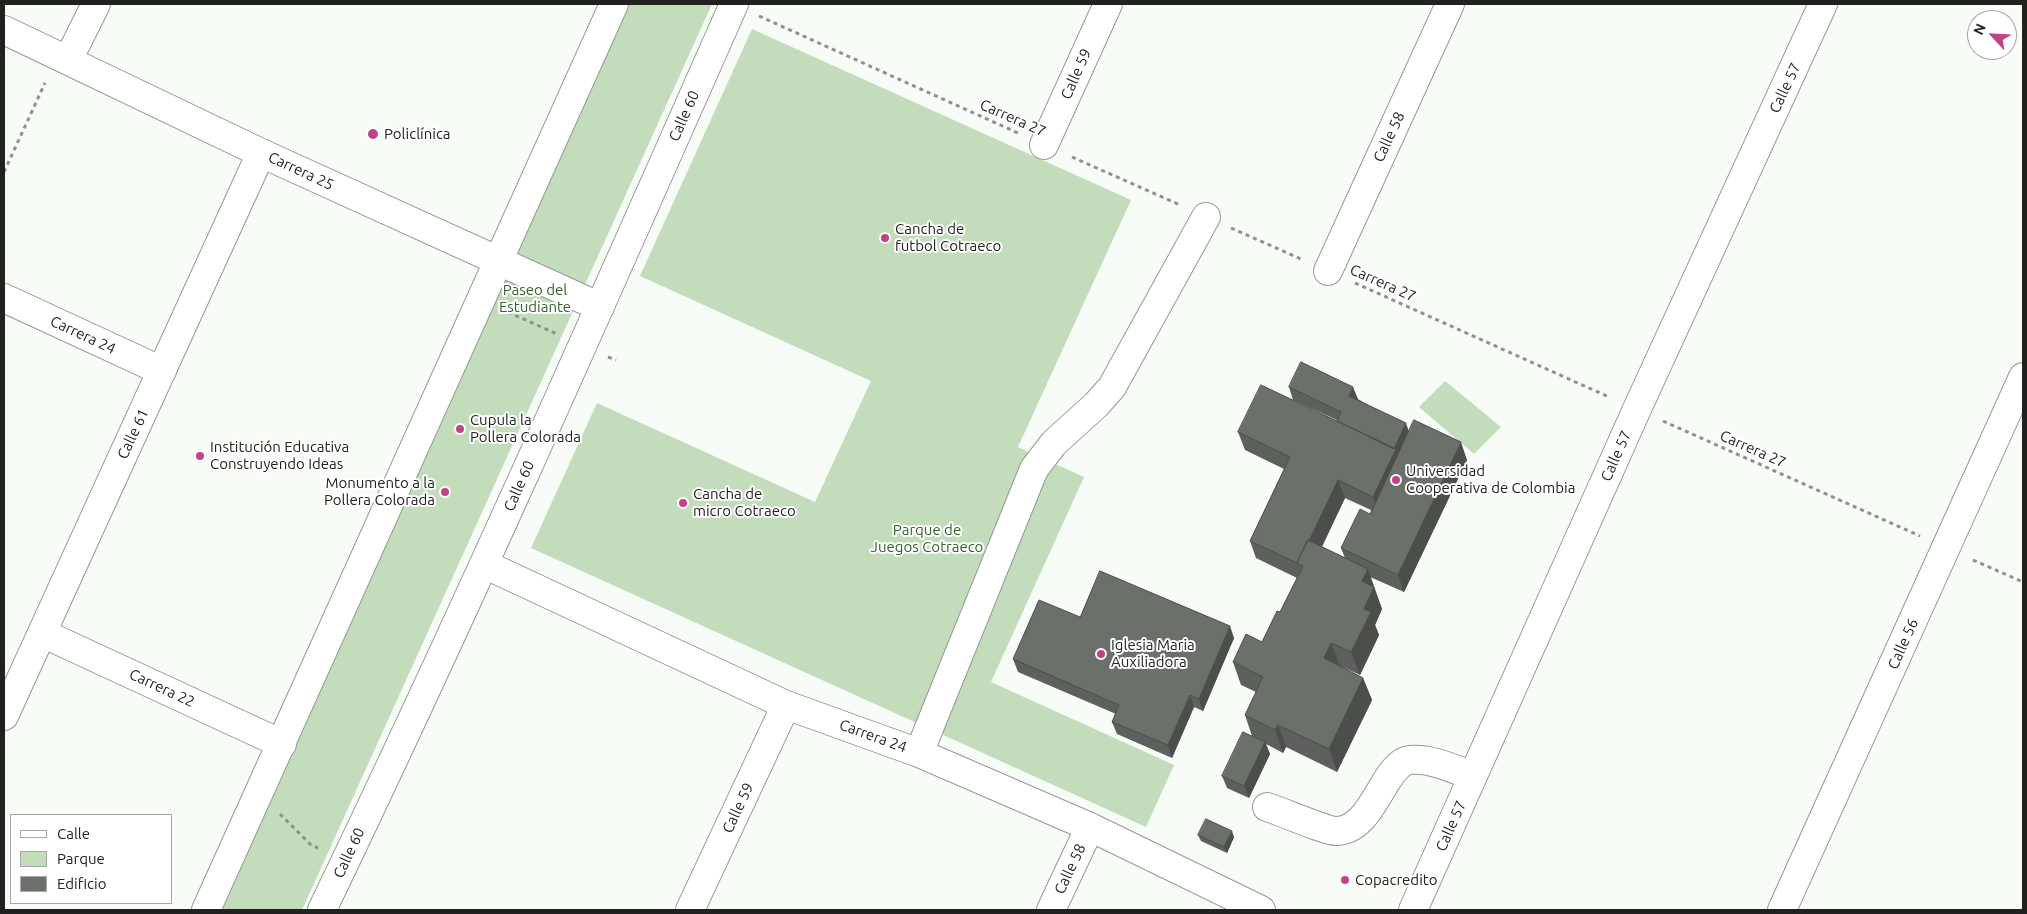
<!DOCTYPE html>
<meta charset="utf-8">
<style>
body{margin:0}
#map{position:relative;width:2027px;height:914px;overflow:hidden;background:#f7fcf6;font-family:Ubuntu,sans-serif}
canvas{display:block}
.frame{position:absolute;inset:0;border:5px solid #212220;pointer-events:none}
.legend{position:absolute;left:10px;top:814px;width:162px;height:90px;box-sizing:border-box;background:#fff;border:1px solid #a6a7a6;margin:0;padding:6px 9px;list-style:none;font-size:15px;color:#212220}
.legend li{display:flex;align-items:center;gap:10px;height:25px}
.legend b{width:25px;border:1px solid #a6a7a6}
.north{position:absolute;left:1967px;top:10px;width:50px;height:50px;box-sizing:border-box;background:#fff;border:1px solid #a6a7a6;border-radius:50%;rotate:295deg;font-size:14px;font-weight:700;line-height:20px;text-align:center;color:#212220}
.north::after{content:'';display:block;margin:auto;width:18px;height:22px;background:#c34189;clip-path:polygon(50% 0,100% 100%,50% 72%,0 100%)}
</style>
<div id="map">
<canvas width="2027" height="914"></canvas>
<div class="frame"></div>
<ul class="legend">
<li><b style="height:6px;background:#fff"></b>Calle</li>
<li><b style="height:14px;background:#c2dcbc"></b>Parque</li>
<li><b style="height:14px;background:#6c706b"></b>Edificio</li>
</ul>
<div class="north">N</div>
</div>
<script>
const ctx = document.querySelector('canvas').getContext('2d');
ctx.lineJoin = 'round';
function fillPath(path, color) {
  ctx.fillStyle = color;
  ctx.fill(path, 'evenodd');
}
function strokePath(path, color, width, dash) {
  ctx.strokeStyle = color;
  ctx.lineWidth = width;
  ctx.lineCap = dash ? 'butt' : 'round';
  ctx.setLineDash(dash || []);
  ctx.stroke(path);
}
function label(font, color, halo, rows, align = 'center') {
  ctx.font = font + ' Ubuntu,sans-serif';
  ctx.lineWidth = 4;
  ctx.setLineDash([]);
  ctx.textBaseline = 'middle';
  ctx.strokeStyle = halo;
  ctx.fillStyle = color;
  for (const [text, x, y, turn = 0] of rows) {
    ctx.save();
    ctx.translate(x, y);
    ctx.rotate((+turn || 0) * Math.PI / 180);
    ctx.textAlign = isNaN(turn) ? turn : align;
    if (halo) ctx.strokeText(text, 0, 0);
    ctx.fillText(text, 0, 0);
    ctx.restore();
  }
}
const green = new Path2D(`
 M625 4H712L302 910H219Z
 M752 29 1131 200 1018 447 1084 477 991 682 1174 765 1146 827 531 548 597 403 815 502 871 381 640 276Z
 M1445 381 1501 427 1474 454 1419 407Z`);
const path = new Path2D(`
 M759 16 1018 133
 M1072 157 1180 205
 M4 172 45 83
 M1231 228 1301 259
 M1355 283 1609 397
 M508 312 557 334
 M608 357 616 360
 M1663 421 1920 536
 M1973 560 2023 582
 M280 814 311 845 318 848`);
const minor = new Path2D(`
 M4 30 261 153 600 307
 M68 60 96 4
 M1044 145 1108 4
 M1328 271 1450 4
 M4 298 162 371
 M484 564 786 705 919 753 1090 827 1261 910
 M42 633 282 744
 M4 716 261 153
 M919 753 1034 469 1054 443 1096 405 1112 387 1206 217
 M1267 807C1280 811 1326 831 1336 831 1374 831 1383 763 1410 760 1432 758 1453 769 1473 776
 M206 910 614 4
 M322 910C466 611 600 307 734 4
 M690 910 786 705
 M1051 910 1090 827
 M1413 910 1637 409 1823 4
 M1782 910 2023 377`);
const wall = new Path2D(`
 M1289 387 1358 399 1409 431 1467 460 1404 592 1370 577 1382 609 1375 625 1379 635 1360 675 1340 666 1363 678 1372 700 1337 772 1286 747 1283 753 1266 744 1270 754 1249 798 1227 788 1222 776 1252 736 1245 715 1256 692 1241 685 1233 662 1262 642 1280 612 1297 578 1256 558 1250 541 1284 469 1245 450 1238 432 1337 421V420L1293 400ZM1345 498 1371 510 1370 514 1341 548 1345 558 1322 547Z
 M1080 617 1234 638 1203 711 1194 707 1172 758 1117 734 1112 722 1116 714 1018 672 1013 659Z
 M1198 835 1234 837 1227 853 1201 841Z`);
const shadedWall = new Path2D(`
 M1353 387 1358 399 1354 408 1349 396Z
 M1406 423 1410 435 1380 514 1373 497Z
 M1461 442 1467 460 1404 592 1398 575Z
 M1338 480 1345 498 1307 577 1303 566 1298 564Z
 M1368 569 1382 609 1375 625 1379 635 1360 675 1351 652 1364 609 1362 581Z
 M1230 626 1234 638 1203 711 1199 699Z
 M1331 643 1340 666 1324 658Z
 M1363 678 1372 700 1337 772 1329 749Z
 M1190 695 1194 707 1172 758 1168 745Z
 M1278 725 1286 747 1283 753 1275 730Z
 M1265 742 1270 754 1249 798 1244 786Z
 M1232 831 1234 837 1227 853 1224 847Z`);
const building = new Path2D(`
 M1301 362 1353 387 1349 396 1406 423 1394 449 1337 421 1341 412 1289 387Z
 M1261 385 1396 449 1373 497 1338 480 1309 541 1308 540 1297 563 1250 541 1290 457 1238 432Z
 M1414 420 1461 442 1398 575 1341 548 1360 509 1370 514Z
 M1308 540 1368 569 1362 581 1374 587 1364 609 1371 612 1351 652 1331 643 1324 658 1363 678 1329 749 1278 725 1275 730 1245 715 1263 677 1233 662 1246 634 1262 642 1277 611 1280 612 1303 566 1297 563Z
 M1100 571 1230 626 1199 699 1190 695 1168 745 1112 722 1119 705 1013 659 1039 600 1080 617Z
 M1243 732 1265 742 1244 786 1222 776Z
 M1206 819 1232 831 1224 847 1198 835Z`);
const markers = [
 [373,134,6,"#c34189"],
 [885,238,5,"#c34189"],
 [460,429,5,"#c34189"],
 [200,456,5,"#c34189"],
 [1396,480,5,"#c34189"],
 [445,492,5,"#c34189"],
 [683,503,5,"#c34189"],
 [1101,654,5,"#c34189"],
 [1345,880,5,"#c34189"]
];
const streetNames = [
 ["Calle 59",1076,74,-66],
 ["Calle 57",1785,88,-65],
 ["Calle 60",684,116,-66],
 ["Carrera 27",1013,118,24],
 ["Calle 58",1389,137,-65],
 ["Carrera 25",301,171,25],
 ["Carrera 27",1383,283,24],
 ["Carrera 24",83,335,25],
 ["Calle 61",133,434,-65],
 ["Carrera 27",1753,449,24],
 ["Calle 57",1616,456,-66],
 ["Calle 60",519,486,-66],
 ["Calle 56",1903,644,-66],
 ["Carrera 22",162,688,25],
 ["Carrera 24",873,736,20],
 ["Calle 59",738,808,-65],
 ["Calle 57",1451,826,-66],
 ["Calle 60",349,853,-65],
 ["Calle 58",1070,869,-65]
];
const poiNames = [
 ["Policlínica",384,134],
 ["Cancha de",895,229],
 ["futbol Cotraeco",895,246],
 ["Cupula la",470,420],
 ["Pollera Colorada",470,437],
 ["Institución Educativa",210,447],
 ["Construyendo Ideas",210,464],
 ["Universidad",1406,471],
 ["Cooperativa de Colombia",1406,488],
 ["Monumento a la",435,483,"right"],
 ["Pollera Colorada",435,500,"right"],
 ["Cancha de",693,494],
 ["micro Cotraeco",693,511],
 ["Iglesia Maria",1111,645],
 ["Auxiliadora",1111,662],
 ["Copacredito",1355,880]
];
const parkNames = [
 ["Paseo del",535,290],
 ["Estudiante",535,307],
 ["Parque de",927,530],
 ["Juegos Cotraeco",927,547]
];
fillPath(green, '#c2dcbc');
strokePath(minor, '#959994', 30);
strokePath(path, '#8e918d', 3, [4, 4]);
strokePath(minor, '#fff', 28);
fillPath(wall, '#5d605c');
fillPath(shadedWall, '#4c4e4b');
fillPath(building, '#6c706b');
strokePath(building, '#4c4e4b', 1);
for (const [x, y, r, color] of markers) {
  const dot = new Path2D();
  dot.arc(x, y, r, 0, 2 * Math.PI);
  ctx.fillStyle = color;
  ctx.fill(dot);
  strokePath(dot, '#fff', 2);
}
label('15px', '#212220', '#fff', streetNames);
label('15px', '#212220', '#fff', poiNames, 'left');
label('15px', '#37602e', '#fff', parkNames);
</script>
